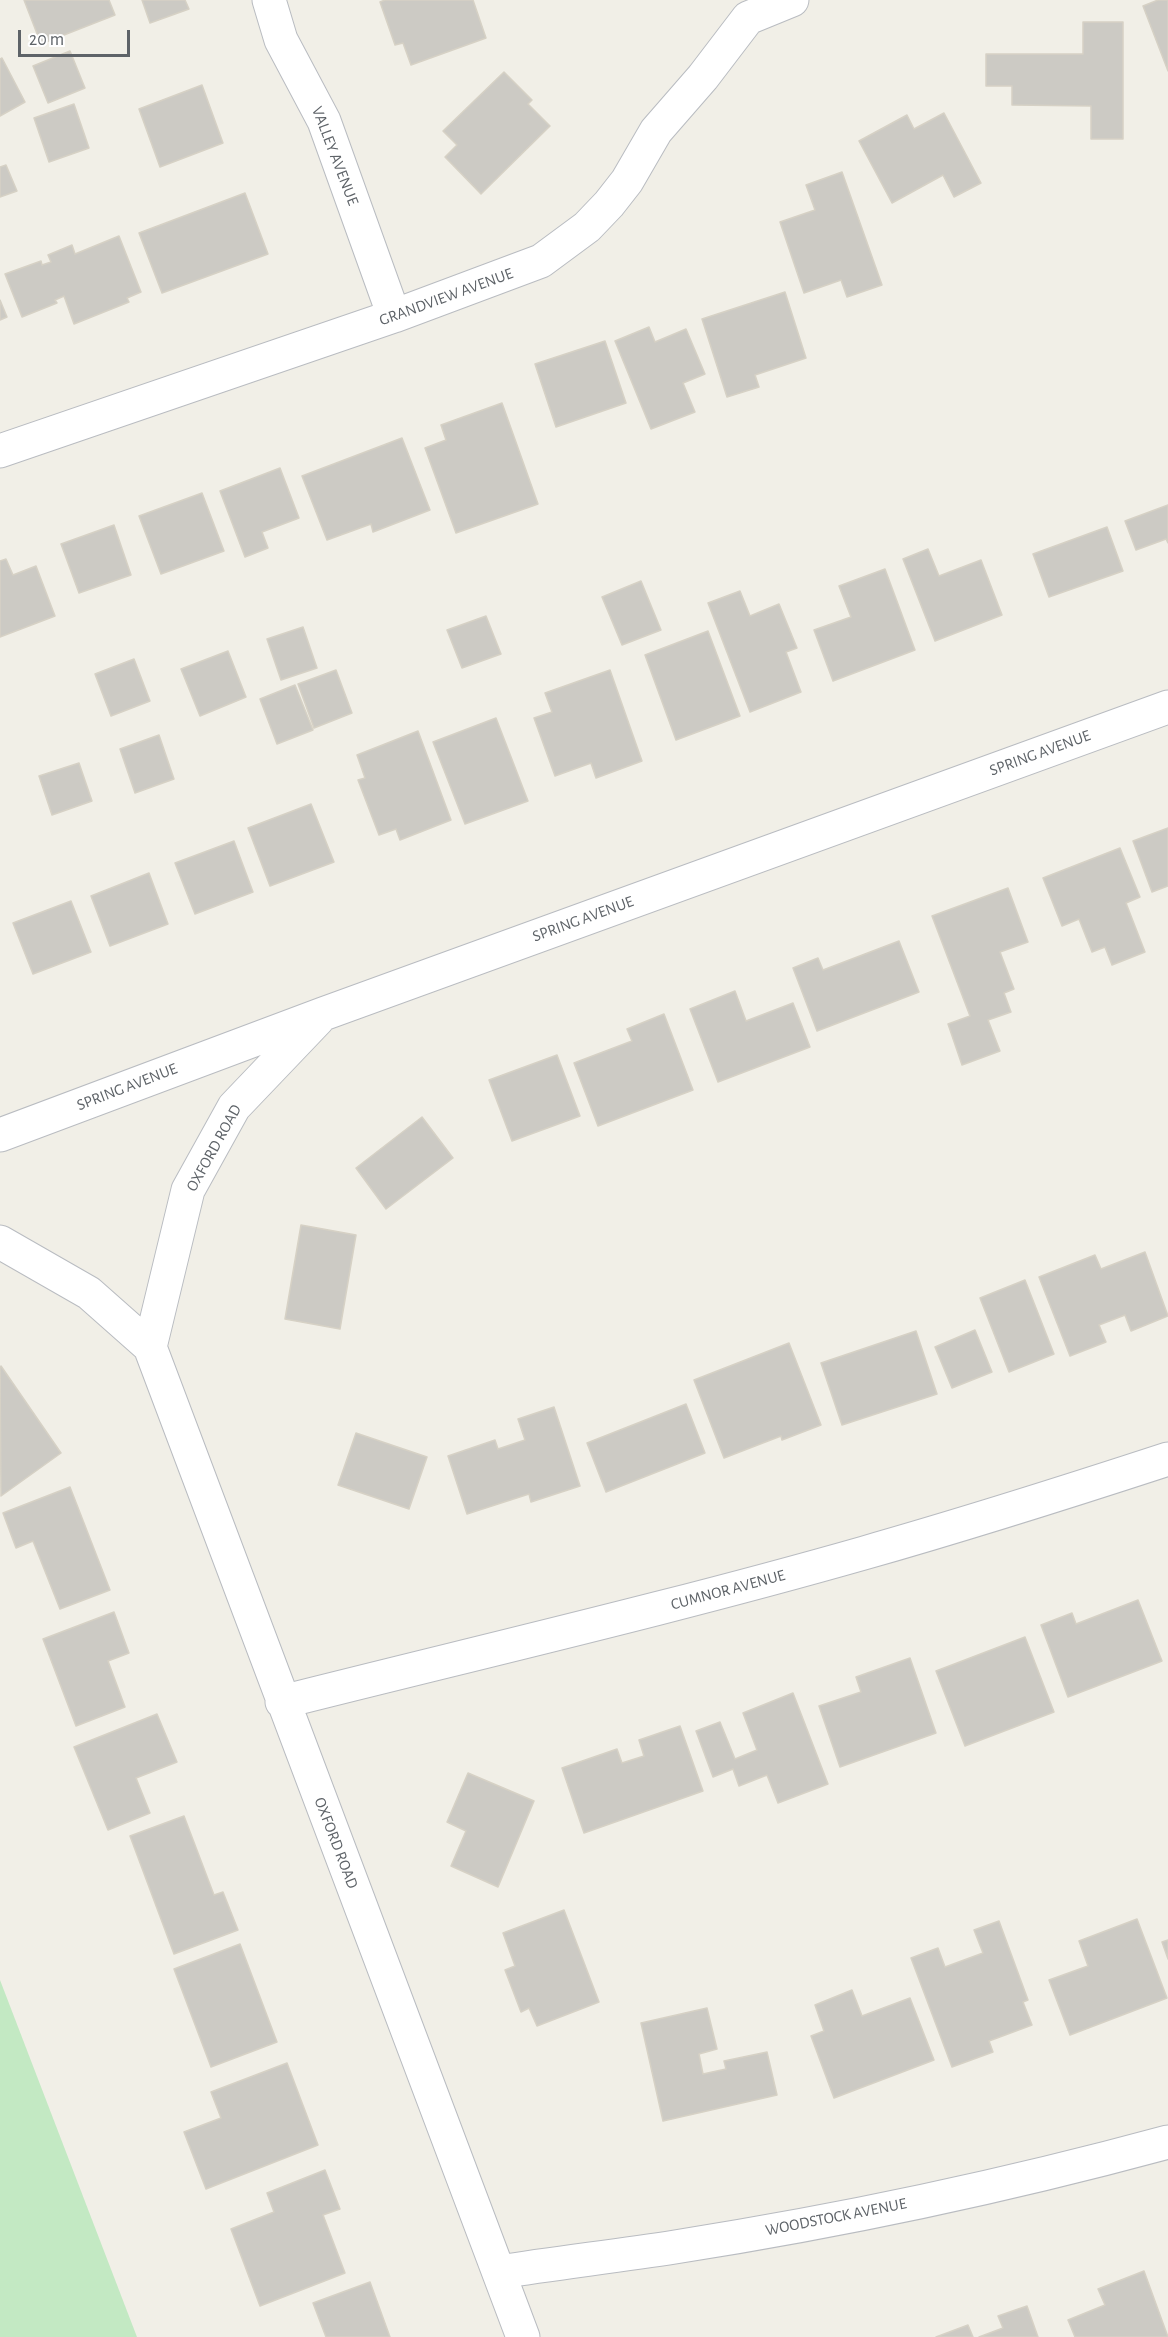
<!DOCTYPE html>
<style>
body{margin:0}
#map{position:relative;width:1168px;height:2337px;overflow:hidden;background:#f1efe7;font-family:"Alegreya Sans",sans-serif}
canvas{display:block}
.scale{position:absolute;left:18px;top:30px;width:112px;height:27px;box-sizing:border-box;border:3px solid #5e6368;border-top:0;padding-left:8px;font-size:18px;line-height:21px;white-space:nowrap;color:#5e6368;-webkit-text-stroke:4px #fff;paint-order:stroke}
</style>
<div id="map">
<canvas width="1168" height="2337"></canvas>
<div class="scale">20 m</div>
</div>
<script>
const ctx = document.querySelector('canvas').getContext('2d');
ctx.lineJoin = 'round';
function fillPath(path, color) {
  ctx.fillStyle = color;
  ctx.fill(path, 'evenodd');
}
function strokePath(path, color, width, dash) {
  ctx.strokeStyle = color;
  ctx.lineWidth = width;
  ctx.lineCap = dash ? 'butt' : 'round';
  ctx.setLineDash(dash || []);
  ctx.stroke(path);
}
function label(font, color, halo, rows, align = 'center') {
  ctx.font = font + ' "Alegreya Sans",sans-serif';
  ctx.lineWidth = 4.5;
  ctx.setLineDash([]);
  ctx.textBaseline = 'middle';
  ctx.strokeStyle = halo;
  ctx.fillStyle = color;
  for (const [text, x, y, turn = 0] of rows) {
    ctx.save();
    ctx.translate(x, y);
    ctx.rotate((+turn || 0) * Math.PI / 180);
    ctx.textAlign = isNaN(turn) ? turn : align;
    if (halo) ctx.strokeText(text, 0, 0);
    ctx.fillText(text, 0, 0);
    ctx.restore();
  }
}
const green = new Path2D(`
 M0 1980 137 2337H0Z`);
const building = new Path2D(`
 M24 0H109L115 15 41 44Z
 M142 0H185L189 9 150 23Z
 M385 0H473L486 38 411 65 403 43 395 45 380 2Z
 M1158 0H1168V71L1143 6Z
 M1083 22H1123V139H1091V106L1012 105V86H986V54H1083Z
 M70 51 85 88 48 103 33 66Z
 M2 58 25 102 0 116V59Z
 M504 72 532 100 528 104 550 126 481 194 445 157 457 145 443 131Z
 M202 85 223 143 160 167 139 109Z
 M74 104 89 148 49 162 34 118Z
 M944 113 981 183 954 197 943 175 892 203 859 141 907 115 914 129Z
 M6 165 17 191 0 197V167Z
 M842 172 882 285 847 297 841 280 804 293 780 222 815 210 806 185Z
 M245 193 268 254 162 293 139 233Z
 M119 236 141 292 127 298 129 302 74 324 64 296 55 300 57 303 22 317 5 274 41 261 42 265 51 262 48 255 72 245 75 254Z
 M785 292 806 358 755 375 759 387 727 397 702 319Z
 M0 300 7 317 0 320Z
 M649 327 655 342 686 329 705 374 683 383 695 412 651 429 615 341Z
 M605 341 626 403 556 427 535 364Z
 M502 403 538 504 456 533 425 448 446 440 441 425Z
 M402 438 430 510 373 532 371 524 327 540 302 476Z
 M280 468 299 518 262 532 268 548 245 557 220 491Z
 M202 493 224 551 161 574 139 516Z
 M1168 505V543L1166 539 1136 550 1125 521Z
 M114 525 131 575 79 593 61 544Z
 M1107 527 1123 571 1049 597 1033 554Z
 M928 549 939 576 981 560 1002 615 935 641 903 559Z
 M6 559 13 575 36 566 55 616 0 637V561Z
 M885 569 915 650 833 681 814 630 851 617 839 586Z
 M641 581 661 630 622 645 602 597Z
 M740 591 750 616 779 604 797 648 786 652 801 692 750 712 708 603Z
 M486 616 501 654 462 668 447 630Z
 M303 627 317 668 281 680 267 639Z
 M708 631 740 716 676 740 645 655Z
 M228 651 246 697 200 716 181 669Z
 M134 659 150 701 111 716 95 674Z
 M336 670 352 713 314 728 298 684Z
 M610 670 642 761 596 778 591 763 555 776 534 718 552 712 545 693Z
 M295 685 313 730 277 744 260 699Z
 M496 718 528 801 465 824 433 742Z
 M418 731 451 820 400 840 396 829 379 835 358 780 365 778 357 755Z
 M159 735 174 779 135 793 120 749Z
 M79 763 92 801 52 815 39 776Z
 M311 804 334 862 270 886 248 828Z
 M1168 828V886L1152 892 1133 841Z
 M234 841 253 892 195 914 175 863Z
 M1120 848 1140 897 1126 903 1145 952 1112 965 1105 947 1092 952 1079 919 1062 926 1043 878Z
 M149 873 168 924 110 946 91 896Z
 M1008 888 1028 942 1000 952 1014 989 1004 993 1011 1012 988 1020 1000 1051 962 1065 948 1024 970 1016 932 916Z
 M71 901 91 952 33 974 13 923Z
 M899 941 919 992 817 1031 793 968 818 958 823 970Z
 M735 991 746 1021 793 1003 810 1047 718 1082 690 1009Z
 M664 1014 693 1090 598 1126 574 1063 632 1041 627 1029Z
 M557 1055 580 1116 512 1141 489 1080Z
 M422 1117 453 1158 386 1209 356 1168Z
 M301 1225 356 1235 340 1329 285 1319Z
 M1145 1252 1168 1316 1131 1331 1125 1315 1099 1325 1106 1342 1070 1356 1039 1277 1095 1255 1101 1269Z
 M1025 1280 1054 1354 1009 1372 980 1298Z
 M975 1330 992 1372 952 1388 935 1347Z
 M916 1331 937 1394 842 1425 821 1363Z
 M789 1343 821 1425 782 1440 781 1436 724 1458 694 1380Z
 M1 1366 61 1453 1 1496 0 1367Z
 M686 1404 705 1453 606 1492 587 1443Z
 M554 1407 580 1486 531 1502 529 1494 467 1514 448 1456 495 1440 498 1449 525 1440 518 1419Z
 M356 1433 427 1457 409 1509 338 1485Z
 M70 1487 110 1590 60 1609 33 1541 16 1548 3 1513Z
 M1138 1600 1162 1661 1068 1697 1041 1625 1072 1613 1076 1624Z
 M114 1612 129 1653 108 1661 125 1707 76 1726 43 1639Z
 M1025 1637 1054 1712 965 1746 936 1671Z
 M910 1658 936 1733 840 1767 819 1706 861 1692 856 1677Z
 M793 1693 828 1784 778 1803 767 1775 739 1786 733 1769 713 1777 696 1731 720 1722 735 1759 757 1750 743 1713Z
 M157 1714 177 1762 136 1778 150 1813 108 1830 74 1747Z
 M680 1726 703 1791 584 1833 562 1768 617 1749 622 1763 644 1756 639 1740Z
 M468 1773 534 1801 498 1887 451 1866 466 1831 447 1822Z
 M184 1816 214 1895 223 1892 238 1930 174 1954 130 1836Z
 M564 1910 599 2002 537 2026 529 2008 521 2012 505 1970 515 1966 503 1933Z
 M1137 1919 1167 1998 1070 2035 1049 1980 1088 1966 1079 1941Z
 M999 1921 1028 2000 1023 2002 1032 2025 989 2041 993 2052 952 2067 911 1958 938 1948 945 1967 983 1953 974 1930Z
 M1168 1940V1959L1162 1942Z
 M240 1944 277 2042 211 2067 174 1969Z
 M852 1990 862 2016 910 1998 934 2060 834 2098 811 2036 824 2031 815 2005Z
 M707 2008 717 2049 699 2054 703 2074 726 2069 724 2061 767 2052 777 2095 663 2121 641 2023Z
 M287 2063 318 2145 206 2189 184 2132 221 2118 211 2092Z
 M325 2170 340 2209 323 2215 345 2273 260 2306 231 2229 274 2212 267 2193Z
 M1144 2271 1168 2337H1075L1068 2320 1105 2305 1098 2289Z
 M370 2282 390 2337H326L313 2303Z
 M1027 2306 1038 2337H979L1003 2328 998 2316Z
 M968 2325 973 2337H936Z`);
const minor = new Path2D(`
 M269 0 281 40 324 121 394 316
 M0 451 394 316 541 261 587 227 609 204 627 181 656 131 703 77 748 18 792 0
 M0 1135 323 1014 1168 707
 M0 1242 89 1293 150 1347 523 2337
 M150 1347 188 1190 234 1107 318 1019
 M282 1702C476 1653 671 1608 864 1553 966 1524 1067 1492 1168 1459
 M499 2272C557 2263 616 2256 675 2247 841 2221 1006 2186 1168 2142`);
const streetNames = [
 ["VALLEY AVENUE",335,156,69],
 ["GRANDVIEW AVENUE",446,297,-20],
 ["SPRING AVENUE",1040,753,-20],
 ["SPRING AVENUE",583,919,-20],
 ["SPRING AVENUE",127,1087,-21],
 ["OXFORD ROAD",214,1148,-61],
 ["CUMNOR AVENUE",728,1590,-15],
 ["OXFORD ROAD",336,1843,69],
 ["WOODSTOCK AVENUE",836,2217,-11]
];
fillPath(green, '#c3e9c3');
fillPath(building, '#cccac4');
strokePath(building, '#d6d1c5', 1.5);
strokePath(minor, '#b9bcc1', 35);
strokePath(minor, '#fff', 33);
label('16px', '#5e6368', '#fff', streetNames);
</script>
